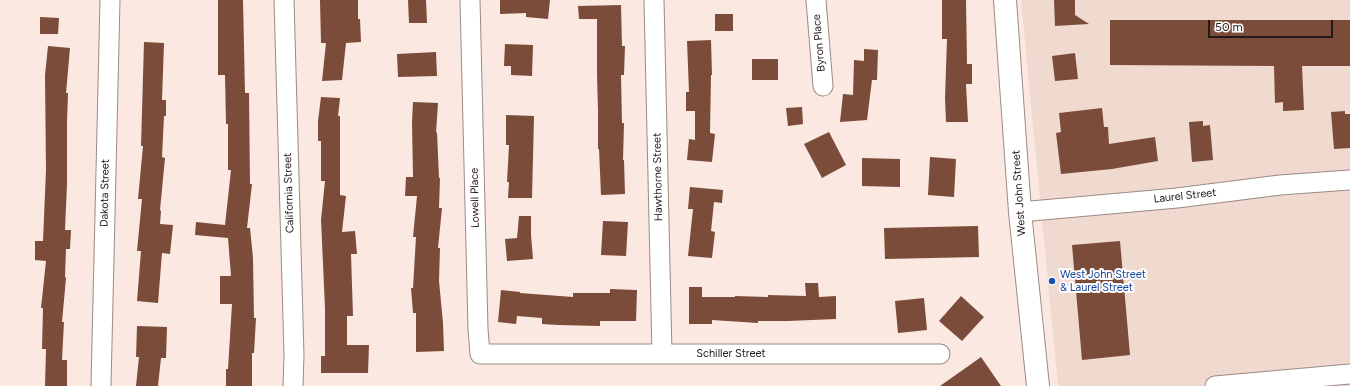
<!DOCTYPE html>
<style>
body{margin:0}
#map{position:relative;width:1350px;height:386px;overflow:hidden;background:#fae8e1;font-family:Figtree,sans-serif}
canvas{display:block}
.scale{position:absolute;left:1208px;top:20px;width:125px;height:18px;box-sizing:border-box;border:2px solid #201a18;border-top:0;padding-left:5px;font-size:12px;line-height:14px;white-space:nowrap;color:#201a18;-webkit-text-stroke:3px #fff;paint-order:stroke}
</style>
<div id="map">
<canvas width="1350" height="386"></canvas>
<div class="scale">50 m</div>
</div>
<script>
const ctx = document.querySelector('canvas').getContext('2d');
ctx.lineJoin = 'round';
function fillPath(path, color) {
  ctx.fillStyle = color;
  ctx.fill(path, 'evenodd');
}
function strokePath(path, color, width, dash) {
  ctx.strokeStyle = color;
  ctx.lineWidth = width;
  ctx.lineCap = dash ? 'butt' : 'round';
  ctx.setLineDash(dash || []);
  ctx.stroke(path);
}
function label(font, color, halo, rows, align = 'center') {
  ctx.font = font + ' Figtree,sans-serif';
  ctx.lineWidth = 4;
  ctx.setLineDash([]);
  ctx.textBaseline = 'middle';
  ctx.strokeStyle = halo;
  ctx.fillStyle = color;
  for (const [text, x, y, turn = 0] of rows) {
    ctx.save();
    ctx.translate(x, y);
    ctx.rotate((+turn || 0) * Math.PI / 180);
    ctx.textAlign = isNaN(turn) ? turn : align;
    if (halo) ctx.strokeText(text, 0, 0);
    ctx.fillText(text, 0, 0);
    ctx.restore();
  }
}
const industrial = new Path2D(`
 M1021 0H1350V386H1058Z`);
const building = new Path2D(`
 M218 0H243L245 93H249L250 184H252L247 228H250L253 258 254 318H256L254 353H252V386H226V369H228L232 304H220V276H231L228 238 195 235 196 222 225 225 231 170H228V124H226L225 75H218Z
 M320 0H358V19H360L361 42 346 43 342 80 322 81 326 43H321Z
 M408 0H426L427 23H409Z
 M500 0H550L548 19 526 17V13L500 14Z
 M942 0H966L967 64H972V84H966L968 122H946L945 98 947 39H942Z
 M1054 0H1075V15L1089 24 1055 26Z
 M621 5 622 46H625L624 75H621L622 123H624L623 160H624L625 194 601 195 599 149H598V111L597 74V19H579L578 6Z
 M715 14H733V31H715Z
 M40 17 59 18 58 34H40Z
 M1110 20H1350V66H1302L1304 110 1283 111V102L1275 103 1274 66 1110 65Z
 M711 40 712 75H711L710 133 715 134 712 162 687 160 689 139 695 140V111H686V92H689L687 41Z
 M144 42 164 43 162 100H166V116H164L162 157 165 158 160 210 161 211 160 224 173 225 170 254 162 253 158 303 137 301 141 251H137L142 199H138L143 146H141Z
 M505 44 533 45 532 76 511 75V66H504Z
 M48 46 70 48 66 93H68L67 122V184L65 230H71L70 249H66L65 277 66 278 62 322H64L62 360H67V386H45L46 349H42L43 308H41L46 261 35 260V241H43L46 170 45 75Z
 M864 49 878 50 877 80H872L867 120 840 122 843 94 853 95 854 60 864 61Z
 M436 52 437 76 398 77 397 54Z
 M1075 53 1078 79 1055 81 1052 56Z
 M752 59H778V80H752Z
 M321 97 340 98 338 116H340V195L346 196 342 232 355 231 357 254H351L353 316H347V345H369L368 373H321V356H325V308L321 220 325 181H321V141H318V121Z
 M413 102 438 103 436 133 437 132 439 178H440L439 208H442L438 248H440L439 281 443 323 444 351 416 352V313H413L411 288H413L416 237H413L417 196H405L406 177H413L412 122Z
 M802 107 803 124 788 126 786 108Z
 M1102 108 1104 127H1108L1109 144 1155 137 1158 161 1112 169 1061 174 1056 133 1061 132 1059 113Z
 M1345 111V114H1350V148L1334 149 1331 112Z
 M506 115 534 116 532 198H508L509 182H507L509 145H506Z
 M1203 121V126L1210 125 1213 160 1192 162 1189 122Z
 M829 132 846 165 822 178 804 144Z
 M930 157 956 159 954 197 928 195Z
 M862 158 900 159V187L862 186Z
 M690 187 723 190 722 203 714 202 711 231 715 232 712 258 688 256 693 209H688Z
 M519 216H531V235L533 259 507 261 505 239 517 238Z
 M603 221 628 222 626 256 601 255Z
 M978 226 979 257 885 259 884 228Z
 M1120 241 1130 355 1082 360 1072 245Z
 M805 283H818L819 297 836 296V319L788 321H758V323L712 320V324H689V287H702V297H735V296L768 297V295L806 296Z
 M610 289 637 290 636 321H600V326L558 325 542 324V318L517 316 516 324 498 322 501 290 520 292V293L573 297V293H610Z
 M961 296 984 317 962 341 939 321Z
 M924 298 927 330 898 333 895 301Z
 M137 326 167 327 166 358H161L158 386H136L139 357H136Z
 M981 357 1001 386H940L967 367Z`);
const minor = new Path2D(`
 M284 0 294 355 293 386
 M470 0 478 329 480 354H940
 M654 0 662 354
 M816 0 823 86
 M1020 212 1177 198 1280 185 1350 180
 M101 386 110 0
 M1215 386 1350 374`);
const major = new Path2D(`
 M1005 0 1020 212 1038 386`);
const markers = [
 [1052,281,4,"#1a4fb4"]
];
const streetNames = [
 ["Byron Place",819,43,-95],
 ["Hawthorne Street",658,177,-91],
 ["Dakota Street",105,193,-89],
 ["California Street",289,193,-92],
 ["West John Street",1019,193,-94],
 ["Laurel Street",1185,196,-6],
 ["Lowell Place",475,198,-91],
 ["Schiller Street",731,354]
];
const transitNames = [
 ["West John Street",1060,275],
 ["& Laurel Street",1060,288]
];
fillPath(industrial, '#f0d9ce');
fillPath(building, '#7b4c3a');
strokePath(minor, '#9c8b85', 21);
strokePath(major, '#9c8b85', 24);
strokePath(minor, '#fff', 19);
strokePath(major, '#fff', 22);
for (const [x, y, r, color] of markers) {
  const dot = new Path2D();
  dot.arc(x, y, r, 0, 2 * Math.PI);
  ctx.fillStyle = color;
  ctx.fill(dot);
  strokePath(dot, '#fff', 1.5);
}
label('11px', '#201a18', '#fff', streetNames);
label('11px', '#164399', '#fff', transitNames, 'left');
</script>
